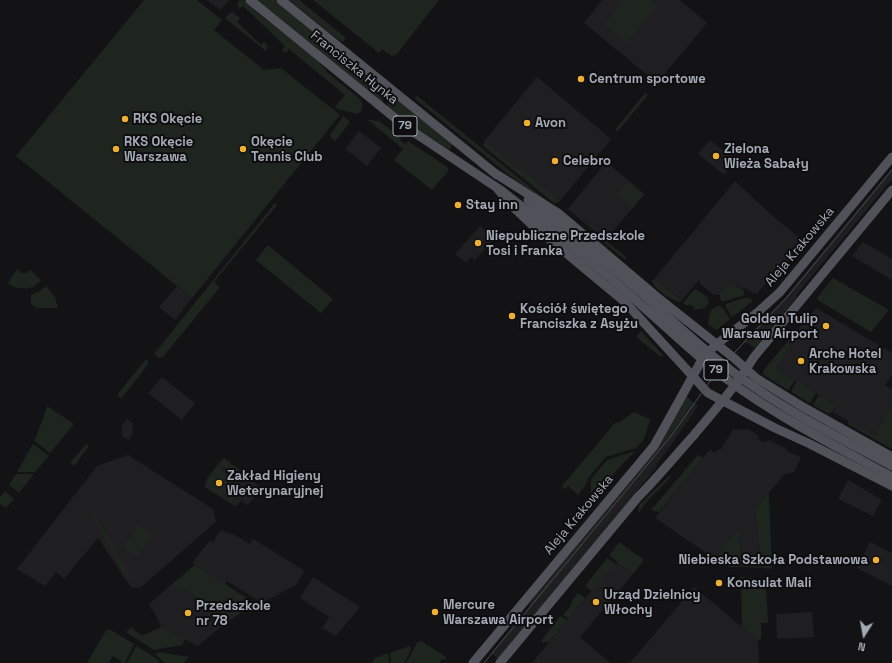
<!DOCTYPE html>
<meta charset="utf-8">
<style>
body{margin:0}
#map{position:relative;width:892px;height:663px;overflow:hidden;background:#131315;font-family:"Space Grotesk",sans-serif}
canvas{display:block}
.north{position:absolute;left:844px;top:615px;width:40px;height:40px;-webkit-text-stroke:3px #0e0e10;paint-order:stroke;rotate:191deg;font-size:11px;font-weight:700;line-height:16px;text-align:center;color:#a5aab5}
.north::after{content:'';display:block;margin:auto;width:14px;height:18px;background:#a5aab5;clip-path:polygon(50% 0,100% 100%,50% 72%,0 100%)}
</style>
<div id="map">
<canvas width="892" height="663"></canvas>
<div class="north">N</div>
</div>
<script>
const ctx = document.querySelector('canvas').getContext('2d');
ctx.lineJoin = 'round';
function fillPath(path, color) {
  ctx.fillStyle = color;
  ctx.fill(path, 'evenodd');
}
function strokePath(path, color, width, dash) {
  ctx.strokeStyle = color;
  ctx.lineWidth = width;
  ctx.lineCap = dash ? 'butt' : 'round';
  ctx.setLineDash(dash || []);
  ctx.stroke(path);
}
function label(font, color, halo, rows, align = 'center') {
  ctx.font = font + ' "Space Grotesk",sans-serif';
  ctx.lineWidth = 4;
  ctx.setLineDash([]);
  ctx.textBaseline = 'middle';
  ctx.strokeStyle = halo;
  ctx.fillStyle = color;
  for (const [text, x, y, turn = 0] of rows) {
    ctx.save();
    ctx.translate(x, y);
    ctx.rotate((+turn || 0) * Math.PI / 180);
    ctx.textAlign = isNaN(turn) ? turn : align;
    if (halo) ctx.strokeText(text, 0, 0);
    ctx.fillText(text, 0, 0);
    ctx.restore();
  }
}
const built = new Path2D(`
 M207 0H229L220 10Z
 M602 0H680L707 23 657 83 584 23Z
 M537 77 611 139 560 201 484 141Z
 M359 131 381 148 367 166 345 149Z
 M710 140 736 161 724 175 698 154Z
 M606 162 645 194 605 240 568 209Z
 M892 168V179L788 305 750 345 743 341 784 299Z
 M735 181 775 218 805 242 770 284 769 282 766 283 757 294 753 293 745 288 743 290 736 284 730 288 727 286 720 295H714L700 284V279L682 300 654 279Z
 M480 226 495 238 475 260 471 257 466 263 455 254Z
 M863 242 892 259V280L852 256Z
 M177 286 192 298 175 320 159 307Z
 M816 308 892 353V375L885 385 892 389V404L875 435 832 412 837 406 836 405 776 369 791 345 787 342Z
 M162 377 195 403 182 420 148 393Z
 M693 402 698 406 667 451 496 657 491 653 662 446Z
 M127 419 134 424 132 426 133 433 129 440 122 436V425Z
 M748 429 758 435 759 440 765 442 769 440 786 449 787 451 801 457 794 472 785 474 755 509 762 568 741 567 739 530 715 559 655 518 710 449 715 453 718 449 720 450 733 430Z
 M128 455 213 509 216 522 141 587 133 588 129 585 98 538 64 579 56 572 45 586 17 569 97 466Z
 M219 463 238 479 241 475 247 479 249 477 261 488 248 505 241 501 236 506 233 505 234 503 232 499 229 476 217 466Z
 M848 480 882 500 873 516 838 499Z
 M223 530 227 533 233 534 250 544 253 539 305 571 296 585 262 603 227 581 225 584 192 563 206 545 210 541 213 543 218 533Z
 M870 542 892 553V586L857 568Z
 M618 562 633 574 580 637 610 663H532L600 580Z
 M313 577 360 607 336 636 322 628 329 617 300 598Z
 M172 584 222 610 219 616 227 622 198 646 161 627 153 609H151L149 604Z
 M694 587 758 640 759 663H630Z
 M812 612 814 637 777 639 776 614Z`);
const green = new Path2D(`
 M144 0H197L222 20 214 30 264 70 281 68 340 115 192 298 16 156Z
 M240 0 246 1 259 14 318 61 329 74 360 99 363 105 360 113 358 112 357 114 338 109 335 107 345 95 289 49 285 53 282 50 285 46 243 6 239 9 237 3Z
 M256 0H275L389 93 383 100V104Z
 M289 0H299L346 38 343 42 336 38Z
 M313 0H439L397 54 392 56 382 49 379 53Z
 M623 0H649L656 6 627 42 604 24Z
 M232 12 240 18 237 22 261 45 264 42C268 44 268 48 266 51L225 18 230 13Z
 M645 93 648 95 617 132 615 130Z
 M416 95 552 205 514 179 415 99Z
 M393 96 452 144 450 150 415 128 388 107 387 103Z
 M343 116 350 122 335 141 331 138 330 135Z
 M368 120 379 121 401 138 400 140 405 144 408 141 449 168 448 171 432 190 394 160 403 149Z
 M485 141 519 169H521L560 201 556 203H554L483 146Z
 M627 182 643 194 633 207 617 194Z
 M275 203 277 205 214 282 220 287 163 357 159 358 154 354Z
 M594 231 627 258 626 259H624L592 233Z
 M268 245 333 299 321 313 256 260Z
 M17 269 22 273H26L30 270 41 280C33 291 18 291 8 283Z
 M833 278 889 310 871 332 819 301 817 298Z
 M654 279 682 300 680 302C671 300 655 290 652 281Z
 M734 284 744 291V295L725 301H722L720 299V295L727 286 730 288Z
 M46 286 55 297 58 308H37L31 304V295L40 291Z
 M696 289 707 297 709 302 705 308 693 310 695 308 690 304 687 306 683 303 693 291Z
 M796 295 797 296 755 348 750 345 780 314Z
 M744 298H750L753 301 732 317 726 307V304Z
 M719 306 723 308 730 319 718 329H715L708 324C710 314 708 309 719 306Z
 M641 331 663 355 661 357 636 337Z
 M787 342 791 345 776 369 795 380 788 390 764 375 763 371Z
 M146 359 149 363 121 399 117 395Z
 M797 381 816 393 810 403 791 392Z
 M819 395 837 406 829 414 813 405Z
 M686 396 693 402 662 446 531 605 529 604 659 447Z
 M892 404V449L848 424 849 421 875 435Z
 M47 406 74 424 50 453 34 441 43 419Z
 M634 412 649 419 650 420 644 439 636 448 606 457 588 478V481L578 495 568 486 565 489 562 486 616 422 618 423Z
 M33 444 49 456 35 472H17Z
 M86 444 89 446 74 466 70 463Z
 M635 451 617 470 590 506 591 479 607 460Z
 M698 455 703 458 659 512 651 510Z
 M224 458 249 477 247 479 242 475 238 479 219 463Z
 M656 465 657 466 497 659 496 657Z
 M217 466 242 488 232 499 234 502 233 505 205 487 206 480Z
 M16 474H34L19 493 9 485Z
 M670 475 671 476C662 489 647 498 639 513L638 509 640 504Z
 M5 491 14 499 6 508 0 504V497Z
 M769 493 772 569 762 568 755 509Z
 M94 513 131 577 128 579 91 514Z
 M138 525 152 534 138 557 123 548Z
 M739 529 741 567H729L715 559Z
 M619 542 644 560 633 574 610 556 611 553Z
 M607 558 616 564 591 591 585 586Z
 M195 565 253 602 251 606 227 622 219 616 221 610 172 584Z
 M741 577 759 579 763 584 764 587H757L756 580H748V589H766L768 623H761V639L758 640 742 627Z
 M578 593 585 598 568 619 563 615 572 604 571 602Z
 M560 616 567 620 548 643 546 641 544 643 541 641Z
 M131 627 142 636 161 627 185 639 182 645 154 650 126 632Z
 M109 629 134 644 125 663H121V661L113 656 109 663H87L105 632Z
 M421 641 446 657V658L444 660 442 659 439 663H406L417 643Z
 M136 646 156 658 160 663H127Z
 M410 646 411 650 404 663H391L390 653Z
 M158 652 189 657 183 663H165L156 655Z
 M388 653 389 663H372L375 658Z`);
const major = new Path2D(`
 M250 0 406 127 502 191 560 237
 M281 0 497 175
 M493 172 558 213 657 297 734 358 756 378 803 407 892 457
 M496 187 510 204 530 223 625 302 708 393 775 428 810 444 892 486
 M528 200 565 230
 M473 663 654 446 704 356 717 344 758 312 780 292 892 157
 M500 663 638 497C658 477 675 456 694 435 715 410 737 385 754 357L892 190`);
const tram = new Path2D(`
 M484 663 671 436 718 370 788 296 892 170`);
const majorBridge = new Path2D(`
 M565 230C593 252 621 274 647 298 675 323 702 349 733 372 782 409 838 437 892 466
 M560 237C587 259 615 281 641 305 670 330 697 357 728 380 779 418 836 446 892 477`);
const markers = [
 [581,79,4,"#eeb032"],
 [125,119,4,"#eeb032"],
 [527,123,4,"#eeb032"],
 [116,149,4,"#eeb032"],
 [243,149,4,"#eeb032"],
 [716,156,4,"#eeb032"],
 [555,161,4,"#eeb032"],
 [458,205,4,"#eeb032"],
 [478,243,4,"#eeb032"],
 [512,316,4,"#eeb032"],
 [826,326,4,"#eeb032"],
 [801,361,4,"#eeb032"],
 [219,483,4,"#eeb032"],
 [876,560,4,"#eeb032"],
 [719,583,4,"#eeb032"],
 [596,602,4,"#eeb032"],
 [435,612,4,"#eeb032"],
 [188,613,4,"#eeb032"]
];
const shields = [
 [405,126,24],
 [716,370,24]
];
const shieldNames = [
 ["79",405,126],
 ["79",716,370]
];
const streetNames = [
 ["Franciszka Hynka",354,68,39],
 ["Aleja Krakowska",800,247,-50],
 ["Aleja Krakowska",579,515,-50]
];
const poiNames = [
 ["Centrum sportowe",589,79],
 ["RKS Okęcie",133,119],
 ["Avon",535,123],
 ["RKS Okęcie",124,142],
 ["Warszawa",124,157],
 ["Okęcie",251,142],
 ["Tennis Club",251,157],
 ["Zielona",724,149],
 ["Wieża Sabały",724,164],
 ["Celebro",563,161],
 ["Stay inn",466,205],
 ["Niepubliczne Przedszkole",486,236],
 ["Tosi i Franka",486,251],
 ["Kościół świętego",520,309],
 ["Franciszka z Asyżu",520,324],
 ["Golden Tulip",818,319,"right"],
 ["Warsaw Airport",818,334,"right"],
 ["Arche Hotel",809,354],
 ["Krakowska",809,369],
 ["Zakład Higieny",227,476],
 ["Weterynaryjnej",227,491],
 ["Niebieska Szkoła Podstawowa",868,560,"right"],
 ["Konsulat Mali",727,583],
 ["Urząd Dzielnicy",604,595],
 ["Włochy",604,610],
 ["Mercure",443,605],
 ["Warszawa Airport",443,620],
 ["Przedszkole",196,606],
 ["nr 78",196,621]
];
fillPath(built, '#1f1f22');
fillPath(green, '#1e251f');
strokePath(major, '#515259', 9);
strokePath(tram, '#4a4b51', 1);
strokePath(majorBridge, '#515259', 9);
for (const [x, y, r, color] of markers) {
  const dot = new Path2D();
  dot.arc(x, y, r, 0, 2 * Math.PI);
  ctx.fillStyle = color;
  ctx.fill(dot);
  strokePath(dot, '#0e0e10', 1.5);
}
for (const [x, y, w] of shields) {
  const box = new Path2D();
  box.roundRect(x - w / 2, y - 10, w, 20, 3);
  ctx.fillStyle = '#0e0e10';
  ctx.fill(box);
  strokePath(box, '#a5aab5', 1);
}
label('bold 12px', '#a5aab5', null, shieldNames);
label('13px', '#a5aab5', '#0e0e10', streetNames);
label('bold 13px', '#a5aab5', '#0e0e10', poiNames, 'left');
</script>
